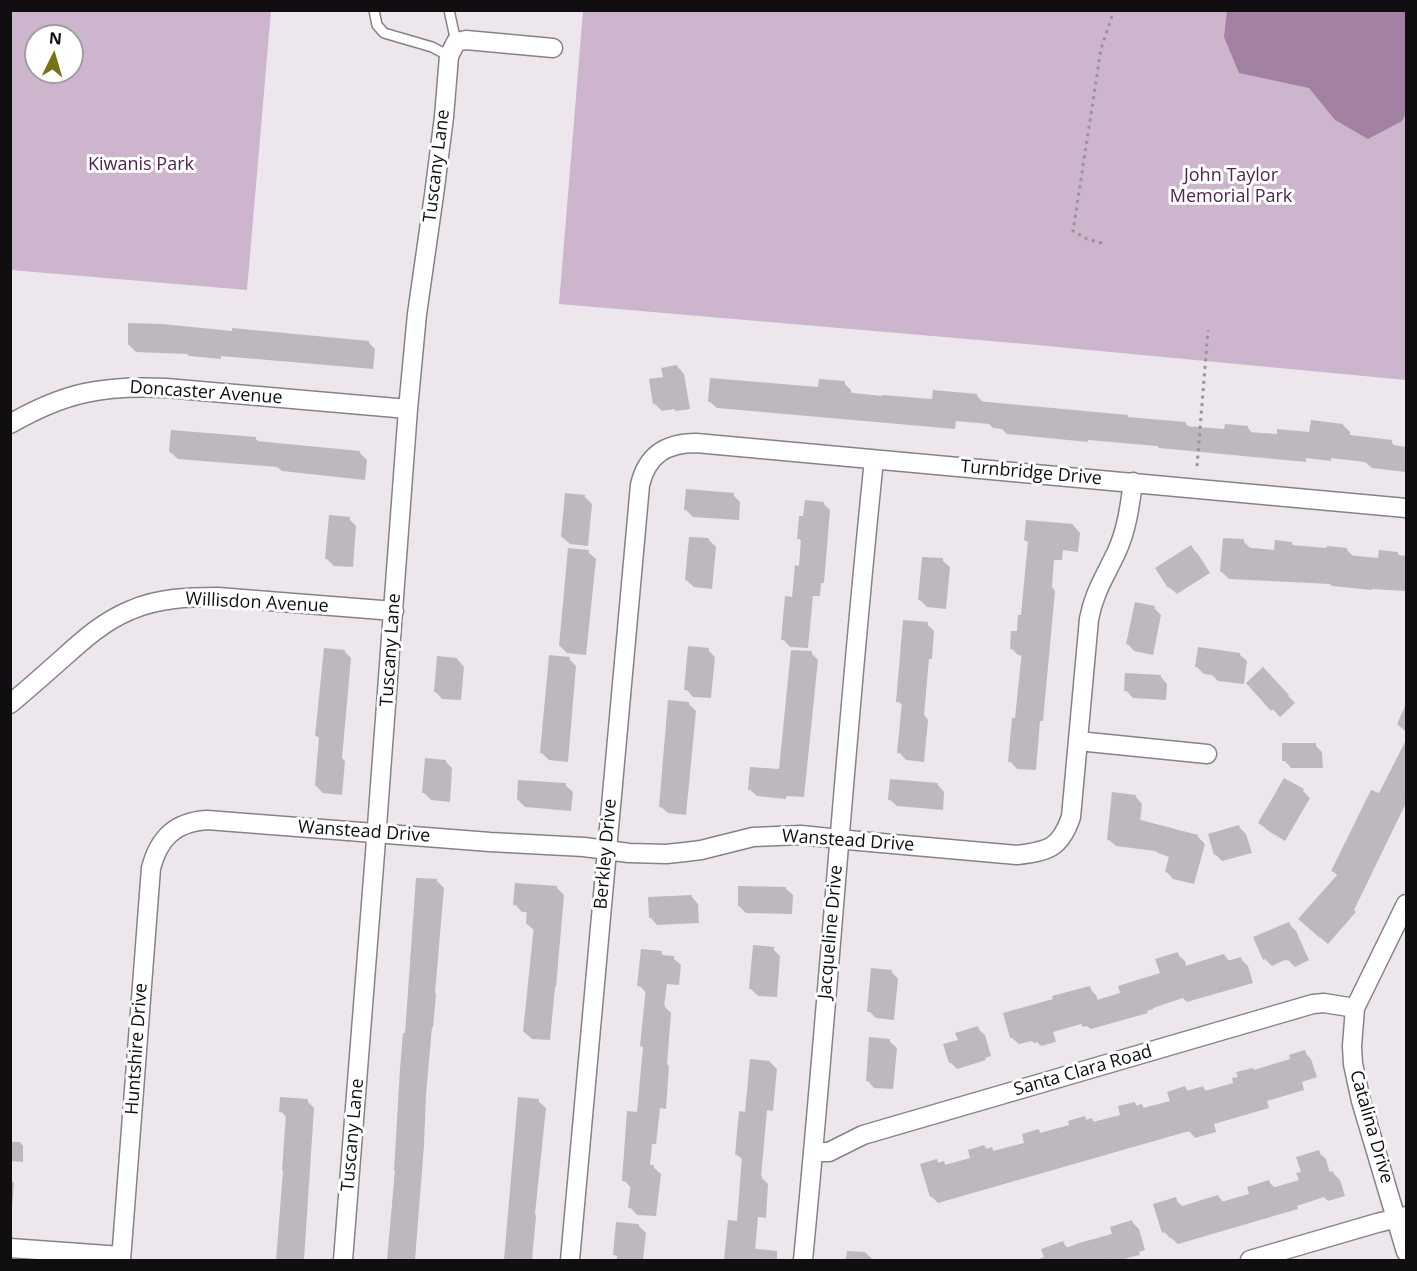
<!DOCTYPE html>
<style>
body{margin:0}
#map{position:relative;width:1417px;height:1271px;overflow:hidden;background:#ede7ed;font-family:"Open Sans",sans-serif}
canvas{display:block}
.frame{position:absolute;inset:0;border:12px solid #100e10;pointer-events:none}
.north{position:absolute;left:24px;top:24px;width:60px;height:60px;box-sizing:border-box;background:#fff;border:2px solid #9f9f9f;border-radius:50%;rotate:5deg;font-size:16px;font-weight:700;line-height:24px;text-align:center;color:#100e10}
.north::after{content:'';display:block;margin:auto;width:21px;height:27px;background:#777317;clip-path:polygon(50% 0,100% 100%,50% 72%,0 100%)}
</style>
<div id="map">
<canvas width="1417" height="1271"></canvas>
<div class="frame"></div>
<div class="north">N</div>
</div>
<script>
const ctx = document.querySelector('canvas').getContext('2d');
ctx.lineJoin = 'round';
function fillPath(path, color) {
  ctx.fillStyle = color;
  ctx.fill(path, 'evenodd');
}
function strokePath(path, color, width, dash) {
  ctx.strokeStyle = color;
  ctx.lineWidth = width;
  ctx.lineCap = dash ? 'butt' : 'round';
  ctx.setLineDash(dash || []);
  ctx.stroke(path);
}
function label(font, color, halo, rows, align = 'center') {
  ctx.font = font + ' "Open Sans",sans-serif';
  ctx.lineWidth = 6;
  ctx.setLineDash([]);
  ctx.textBaseline = 'middle';
  ctx.strokeStyle = halo;
  ctx.fillStyle = color;
  for (const [text, x, y, turn = 0] of rows) {
    ctx.save();
    ctx.translate(x, y);
    ctx.rotate((+turn || 0) * Math.PI / 180);
    ctx.textAlign = isNaN(turn) ? turn : align;
    if (halo) ctx.strokeText(text, 0, 0);
    ctx.fillText(text, 0, 0);
    ctx.restore();
  }
}
const green = new Path2D(`
 M11 10 271 11 247 290 11 270ZM36 36H72V72H36Z
 M583 11H1406V380L1037 345 559 304Z`);
const water = new Path2D(`
 M1227 11H1406V114L1402 121 1368 139 1335 120 1309 88 1239 73 1224 37Z`);
const shadow = new Path2D(`
 M368 342 375 349 373 369 221 356V359L189 356 187 354 136 352 129 345Z
 M677 366 684 374 690 409 676 411 674 409 662 411 655 404 651 380 664 378Z
 M844 383 851 390V395L933 400 977 396 984 403 1127 416 1130 419 1186 424 1190 428 1225 431 1248 428 1253 434 1278 436 1311 434 1343 425 1350 432V437L1391 442 1397 448 1406 449V472L1372 468 1365 462 1331 458V461L1306 458V462L1159 448 1157 446 1088 440V442L1007 434 1002 429 993 428 989 424 956 421 955 429 717 408 709 401 819 389Z
 M255 438 260 443 360 453 367 460 365 480 282 471 277 467 178 459 170 452Z
 M733 495 740 502 739 520 693 517 686 510Z
 M585 497 592 504 588 546 570 544 562 537Z
 M823 503 830 510 824 583H821L820 596H813L808 648 790 647 783 639 800 567 802 542 799 538 805 518Z
 M349 519 356 526 353 567 334 566 327 559Z
 M1073 525 1080 533 1078 552 1063 550 1062 560H1054L1052 587 1055 591 1043 721H1040L1036 770 1017 769 1010 761 1017 720 1023 656 1018 655 1011 648 1018 633 1022 617 1029 543 1025 540Z
 M709 540 716 547 712 589 694 587 686 580Z
 M1243 541 1250 548 1276 551 1291 543 1295 547 1346 549 1354 557 1380 560 1397 553 1401 557H1406V591L1372 589V590L1332 586 1330 584 1229 579 1222 572Z
 M1191 547 1198 554 1210 573 1177 594 1169 587Z
 M588 552 596 559 586 655 567 653 560 646Z
 M942 560 950 567 946 609 927 607 920 600Z
 M1154 608 1161 615 1153 655 1134 651 1127 643Z
 M927 624 934 631 932 659H929L924 715 928 720 924 762 906 760 899 752 903 706 898 701Z
 M708 650 715 657 711 698 693 697 686 689Z
 M344 651 351 658 342 758 345 761 342 795 323 793 316 786 320 739 317 736Z
 M811 653 818 660 804 797 786 796V799L757 796 749 789 781 770Z
 M1239 654 1247 661 1244 684 1218 681 1212 675 1204 674 1197 667Z
 M457 659 464 667 461 700 442 699 435 691Z
 M569 659 576 666 568 762 549 760 542 753Z
 M1160 676 1167 684 1166 700 1133 698 1126 690Z
 M1270 677 1295 703 1280 717 1248 683Z
 M688 703 696 711 686 815 668 813 660 806Z
 M1406 704V732L1397 724Z
 M1406 741V803L1354 910 1356 912 1328 944 1307 926 1338 876 1333 871 1379 795Z
 M1315 745 1322 752 1323 768H1291L1284 760Z
 M445 761 452 768 450 802 431 800 424 793Z
 M1284 780 1303 791 1310 798 1285 841 1267 830 1260 823Z
 M937 784 944 792 943 810 897 806 889 799Z
 M565 785 573 792 571 811 525 807 518 800Z
 M1135 796 1142 804 1140 821 1198 837 1205 844 1194 884 1173 879 1166 871 1170 857 1158 853 1155 851 1116 846 1108 839Z
 M1239 827 1246 834 1252 853 1222 861 1215 854Z
 M437 881 444 888 435 993 436 994 433 1028 432 1027 426 1095 424 1145 415 1260H388L406 1035Z
 M557 888 564 895 556 987H555L550 1040 532 1039 524 1032 535 931 527 924 528 912H522L515 904Z
 M785 888 793 895 792 914 746 913 739 906Z
 M691 896 698 904 699 923 657 925 650 917Z
 M1289 924 1296 931 1309 960 1295 967 1287 959 1272 966 1265 959Z
 M773 949 780 956 777 997 758 996 751 989Z
 M661 953 665 957 673 958 681 965 679 985 667 984 664 1006 671 1013 667 1064 669 1067 666 1109 660 1108 656 1144H652L650 1166 653 1167 661 1174 656 1216 637 1215 630 1207 631 1188 624 1180 639 1114 645 1049 642 1046 646 993 639 985Z
 M1177 954 1185 961 1186 967 1224 955 1230 962 1241 959 1248 966 1253 983 1187 1002 1183 998 1153 1008V1009L1147 1011 1148 1013 1091 1029 1087 1026 1083 1027 1081 1024 1053 1032 1056 1042 1041 1046 1037 1042 1034 1043 1032 1041 1019 1044 1011 1037 1055 1000 1089 988 1096 995 1098 1001 1122 994 1161 974Z
 M891 971 898 979 894 1020 876 1018 869 1011Z
 M977 1028 985 1035 991 1056 985 1058 986 1060 957 1069 950 1062 959 1041Z
 M889 1041 897 1048 893 1089 874 1088 867 1080Z
 M1304 1052 1311 1059 1317 1077 1302 1082 1304 1090 1267 1101 1269 1108 1214 1124 1216 1132 1195 1138 1189 1131 938 1203 931 1196 936 1160 940 1164 944 1163 947 1166 972 1159 984 1146 988 1150 991 1149 995 1152 1026 1144 1039 1131 1042 1134 1071 1126 1084 1117 1088 1121 1092 1120 1095 1123 1122 1116 1134 1103 1138 1107 1142 1106 1145 1109 1172 1102 1185 1088 1189 1092 1203 1088 1207 1092 1235 1084 1255 1071 1292 1060Z
 M770 1062 777 1069 773 1111 767 1110 761 1177 768 1184 766 1218 758 1217 755 1250 762 1257V1260H726L729 1222 738 1223 744 1161 736 1154 746 1113Z
 M520 1099 538 1101 546 1108 535 1214 536 1216 532 1260H505Z
 M307 1101 314 1108 304 1260H277L285 1172 287 1118 281 1111Z
 M10 1142H20L23 1146V1162L10 1161Z
 M1318 1152 1326 1159 1330 1173 1332 1172 1340 1180 1345 1196 1328 1201 1324 1197 1297 1206 1298 1209 1178 1244 1164 1232 1175 1199 1183 1207 1218 1196 1224 1203 1251 1195 1269 1182 1276 1189 1301 1181 1303 1172Z
 M10 1179 14 1183 12 1208 10 1207Z
 M1132 1222 1139 1229 1145 1250 1139 1252 1140 1255 1120 1260H1047L1043 1250 1062 1242 1069 1249 1114 1235Z
 M638 1225 646 1233 643 1260H617V1256L615 1254Z
 M847 1251 865 1252 873 1260H846Z`);
const building = new Path2D(`
 M128 323 162 324 232 331V328L369 341 367 363 214 349V352L180 349V347L128 345Z
 M677 365 683 402 667 405V402L653 404 649 379 663 377 661 368Z
 M710 378 818 387 819 379 845 381 844 392 882 396V395L932 399 933 390 977 394V401L1128 415 1127 417 1186 422V426L1224 429 1225 424 1248 426V432L1277 434V429L1309 432 1311 420 1343 424 1342 434 1392 440V445L1407 447V466L1363 462 1364 456 1325 451 1324 455 1299 452V456L1151 442V439L1081 433V436L999 428V423L985 422V418L949 415 948 423 708 402Z
 M171 430 256 437V441L360 451 359 473 273 465V460L169 452Z
 M686 489 734 493 732 514 684 510Z
 M565 493 585 495 582 539 561 537Z
 M805 500 824 502 817 577 814 576 813 590 806 589 802 642 781 640 785 596 792 597 795 565 799 566 801 539H797L799 516H803Z
 M329 515 350 517 346 561 325 559Z
 M1026 520 1073 524 1072 545 1056 544 1055 554 1047 553 1045 582H1049L1036 715H1033L1029 764 1008 762 1012 718H1015L1022 650 1010 649 1011 631H1017L1018 615H1021L1028 541 1024 540Z
 M689 537 709 538 705 582 685 580Z
 M1223 538 1244 539 1243 547 1274 550 1275 540 1292 542V545L1326 548 1327 546 1347 548 1346 555 1378 558 1379 550 1398 552V555L1407 556V585L1365 582V584L1323 579V578L1220 572Z
 M1191 545 1204 565 1168 588 1155 568Z
 M568 548 589 550 579 648 559 646Z
 M922 557 943 558 939 602 918 600Z
 M1135 602 1155 606 1146 648 1126 644Z
 M903 620 928 622 925 653 922 652 917 711H922L918 755 897 753 902 702H896Z
 M688 646 709 648 705 692 684 690Z
 M1198 647 1240 653 1237 677 1209 674V669L1195 667Z
 M324 648 345 650 335 752H338L335 788 315 786 319 737 315 736Z
 M791 650 812 651 798 790 779 789V792L748 790 750 767 779 769Z
 M549 655 570 657 561 755 540 753Z
 M437 656 457 658 454 694 434 692Z
 M1263 667 1289 695 1271 711 1246 683Z
 M1125 673 1161 675 1159 693 1124 691Z
 M668 700 689 702 679 808 659 807Z
 M1407 738V794L1402 792 1348 902 1350 904 1320 938 1298 919 1338 874 1331 871 1371 790 1379 793Z
 M1282 743H1316V761H1282Z
 M425 758 446 760 443 795 422 793Z
 M1284 778 1304 789 1278 835 1258 823Z
 M890 779 938 783 936 803 888 800Z
 M518 780 566 783 565 804 517 800Z
 M1112 792 1136 795 1133 818 1198 835 1187 878 1165 872 1170 852 1149 847 1150 844 1107 840Z
 M1239 825 1245 846 1214 855 1208 834Z
 M416 878 437 879 428 985H430L427 1021H425L420 1087 413 1187H414L408 1260H387L395 1171H394L400 1069 403 1033H405Z
 M515 883 557 886 550 980H548L544 1034 523 1032 534 925 526 924 527 906 513 905Z
 M738 886 786 887V907L738 906Z
 M692 895 693 916 649 918 648 897Z
 M1289 922 1303 953 1286 961 1282 951 1263 960 1253 937Z
 M753 945 774 947 770 991 749 989Z
 M641 949 662 951 661 955 674 956 672 978 660 977 657 1004 665 1005 660 1058 663 1059 659 1102H653L650 1138H646L643 1164 654 1165 650 1210 628 1208 631 1182 622 1181 627 1111 637 1112 643 1047 640 1046 646 987 637 986Z
 M1178 952 1182 967 1224 954 1227 961 1241 957 1247 975 1178 996 1177 991 1147 1001V1002L1141 1004 1142 1006 1082 1023 1081 1019 1075 1020 1074 1018 1047 1025 1049 1035 1033 1040 1031 1035 1025 1037V1034L1010 1038 1003 1013 1053 999 1052 996 1090 986 1094 1001 1120 993 1118 986 1160 973 1155 959Z
 M871 968 892 970 888 1013 867 1012Z
 M978 1026 985 1049 979 1051V1053L949 1063 943 1044 958 1040 955 1033Z
 M869 1037 890 1039 886 1083 866 1081Z
 M1305 1050 1311 1070 1295 1075 1298 1083 1261 1094 1263 1101 1208 1117 1210 1125 1187 1132 1184 1124 930 1197 920 1164 937 1159 938 1163 944 1161 945 1165 970 1158 968 1150 984 1145 986 1149 992 1147 993 1151 1024 1143 1022 1134 1039 1129 1040 1133 1069 1125 1068 1121 1085 1116 1086 1120 1092 1118 1093 1122 1120 1115 1118 1106 1135 1102 1136 1106 1142 1104 1143 1108 1170 1101 1167 1092 1185 1086 1187 1091 1203 1086 1205 1091 1233 1083 1232 1078 1238 1077 1236 1072 1253 1068 1254 1070 1290 1059 1289 1055Z
 M750 1059 770 1061 766 1104H760L754 1175 762 1176 759 1211H751L748 1248 777 1251V1260H724L728 1220 737 1221 742 1156 735 1155 739 1111 745 1112Z
 M280 1097 308 1099 300 1195H302L296 1260H276L283 1171H282L286 1113 279 1112Z
 M518 1097 539 1099 528 1207H529L525 1260H504Z
 M1319 1150 1326 1173 1333 1171 1338 1188 1319 1194 1318 1190 1291 1199 1292 1202 1169 1238 1167 1231 1162 1233 1153 1204 1176 1197 1179 1207 1218 1195 1221 1202 1249 1194 1247 1187 1269 1180 1272 1188 1299 1180 1296 1173 1301 1172 1296 1157Z
 M1132 1220 1139 1243 1133 1245V1248L1091 1260H1037L1044 1257 1041 1249 1063 1241 1066 1248 1079 1243 1112 1234 1110 1227Z
 M616 1222 639 1224 636 1257 613 1255Z`);
const path = new Path2D(`
 M1102 243 1087 239 1073 231 1101 49 1114 10
 M1197 466 1208 330`);
const lane = new Path2D(`
 M374 10 377 25 384 33 432 47 449 56
 M449 10 456 42`);
const street = new Path2D(`
 M10 424C65 392 104 385 166 388L408 409
 M10 704C28 689 45 674 63 658 84 639 104 621 131 610 158 598 189 597 218 597L394 611
 M1078 741 1207 754
 M1406 904 1355 1008 1352 1046 1353 1064 1361 1101 1406 1252
 M813 1152H829L863 1135 1313 1004 1324 1003 1355 1008
 M10 1248 121 1256
 M121 1260 151 868C159 838 175 822 207 820L490 842 584 847 629 853 666 854 685 852 701 850 753 837 801 835 859 841 1017 855C1048 851 1060 849 1071 817L1089 619C1094 592 1106 575 1117 551 1127 529 1130 505 1133 482
 M343 1260 375 853 408 409 417 314 434 195 444 117 449 56 456 42 466 40 553 48
 M570 1260 640 485C647 455 666 443 696 443L1406 508
 M803 1260C829 994 846 726 874 460
 M1250 1260 1377 1223 1406 1216`);
const parkNames = [
 ["Kiwanis Park",141,165],
 ["John Taylor",1231,176],
 ["Memorial Park",1231,197]
];
const streetNames = [
 ["Tuscany Lane",437,166,-83],
 ["Doncaster Avenue",206,393,4],
 ["Turnbridge Drive",1031,473,5],
 ["Willisdon Avenue",257,603,3],
 ["Tuscany Lane",391,650,-86],
 ["Wanstead Drive",364,832,4],
 ["Wanstead Drive",848,841,4],
 ["Berkley Drive",606,854,-85],
 ["Jacqueline Drive",831,932,-85],
 ["Huntshire Drive",137,1049,-86],
 ["Santa Clara Road",1083,1071,-16],
 ["Catalina Drive",1371,1127,74],
 ["Tuscany Lane",353,1135,-85]
];
fillPath(green, '#ceb5ce');
fillPath(water, '#a281a2');
fillPath(shadow, '#0003');
fillPath(building, '#beb8be');
strokePath(lane, '#888288', 12);
strokePath(street, '#888288', 21);
strokePath(path, '#999499', 3, [3, 4.5]);
strokePath(lane, '#fff', 9);
strokePath(street, '#fff', 18);
label('18px', '#4f2450', '#fff', parkNames);
label('18px', '#100e10', '#fff', streetNames);
</script>
